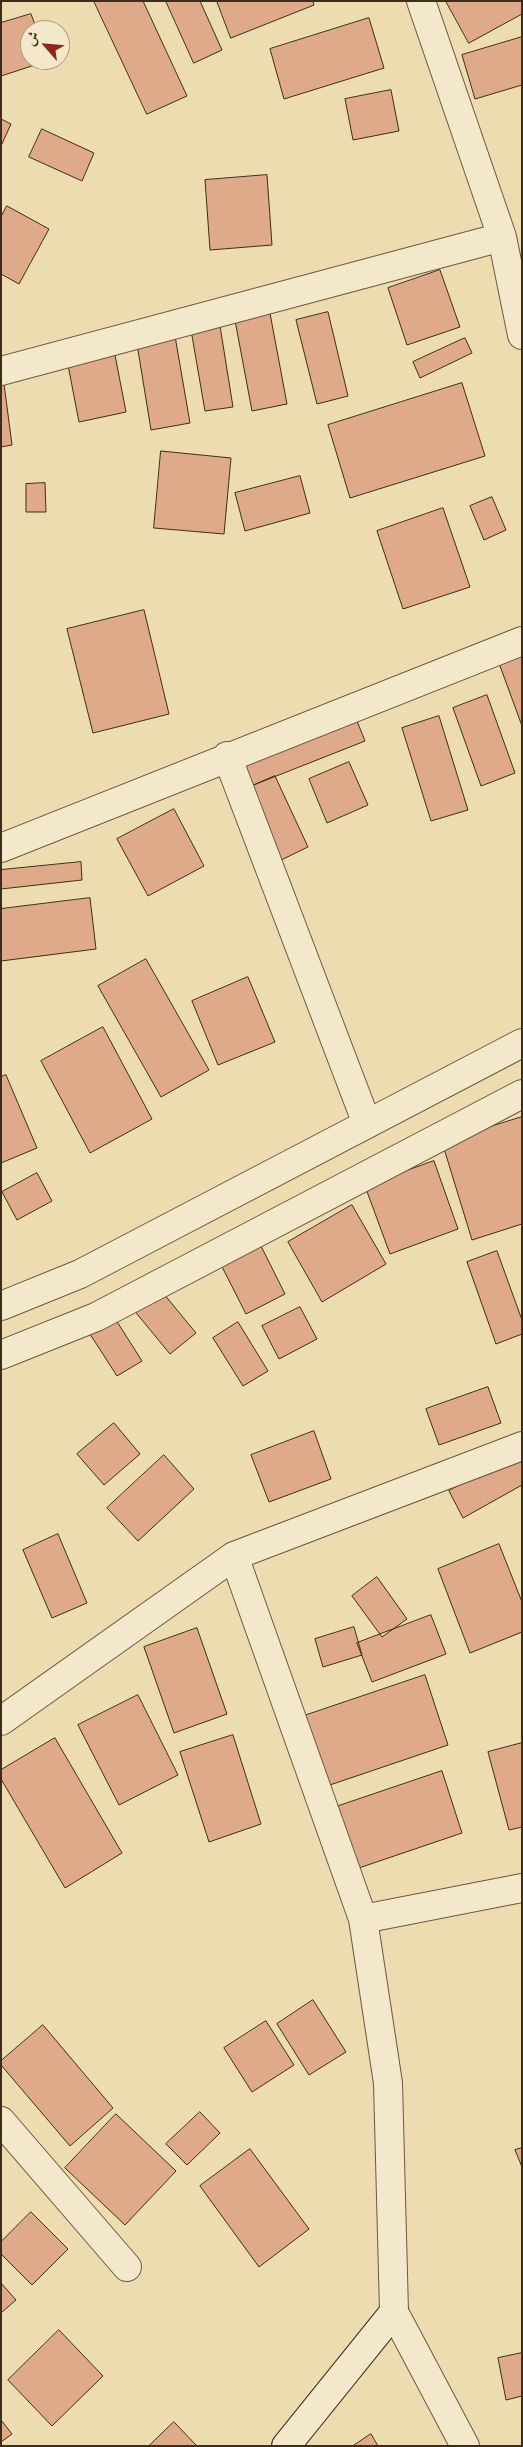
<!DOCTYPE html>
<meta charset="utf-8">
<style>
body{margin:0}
#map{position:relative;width:523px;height:2447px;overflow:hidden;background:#eddcaf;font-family:"IM FELL DW Pica",Amiri,serif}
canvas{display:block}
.frame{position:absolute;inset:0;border:2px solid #3e2d1b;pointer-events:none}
.north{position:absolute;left:20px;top:20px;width:50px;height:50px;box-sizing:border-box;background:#f3e8cb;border:1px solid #ab9d85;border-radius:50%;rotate:297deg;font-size:14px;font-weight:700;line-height:20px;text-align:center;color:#3e2d1b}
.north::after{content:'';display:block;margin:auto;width:18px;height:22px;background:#8f2418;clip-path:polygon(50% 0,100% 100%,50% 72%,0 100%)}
</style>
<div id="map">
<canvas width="523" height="2447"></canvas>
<div class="frame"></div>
<div class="north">ش</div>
</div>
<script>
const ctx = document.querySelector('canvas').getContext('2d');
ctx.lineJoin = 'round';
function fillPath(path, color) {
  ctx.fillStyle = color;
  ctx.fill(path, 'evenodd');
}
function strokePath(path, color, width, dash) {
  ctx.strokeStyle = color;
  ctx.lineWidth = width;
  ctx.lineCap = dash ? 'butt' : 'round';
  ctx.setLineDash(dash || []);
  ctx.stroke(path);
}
const building = new Path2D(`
 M94 1H143L187 96 147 114Z
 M166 1H200L222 50 194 63Z
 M217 1H313L314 5 231 38Z
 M446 1H522V14L469 43Z
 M31 14 37 30H30V60L47 61 1 76V23Z
 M369 18 384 68 284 99 270 49Z
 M522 37V85L475 99 462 55Z
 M391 90 399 131 353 140 345 99Z
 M1 119 11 124 1 146Z
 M42 129 94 153 82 181 29 157Z
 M267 175 272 245 210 250 205 180Z
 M7 206 49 229 19 284 1 274V217Z
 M440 270 460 327 407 345 388 288Z
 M269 308 287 404 252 411 234 315Z
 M328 312 348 396 317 404 296 320Z
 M220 326 233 407 205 411 191 330Z
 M175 336 190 423 151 430 137 344Z
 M465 338 472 353 420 378 413 362Z
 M115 355 126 412 79 422 68 365Z
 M462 383 485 456 350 498 328 425Z
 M1 384H4L12 445 1 447Z
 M161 451 231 458 224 534 154 528Z
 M300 476 310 513 245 531 235 493Z
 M45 483 46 512H26V484Z
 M492 497 506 530 484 540 470 506Z
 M443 508 470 587 403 609 377 531Z
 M144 610 169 714 93 733 67 629Z
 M522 645V726L496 655Z
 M487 695 515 773 481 786 453 708Z
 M351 706 365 741 251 786 237 751Z
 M439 716 468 810 431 821 402 728Z
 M349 762 368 805 327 823 309 779Z
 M275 776 308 847 277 862 243 790Z
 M174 809 204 866 148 896 117 839Z
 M81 862 82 880 1 889V870Z
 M90 898 96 949 1 961V909Z
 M146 959 209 1070 161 1097 98 986Z
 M248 977 275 1042 218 1065 192 1001Z
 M103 1027 152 1119 90 1153 41 1061Z
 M6 1075 37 1148 1 1163V1077Z
 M522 1117V1224L472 1240 442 1142Z
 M434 1161 458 1229 390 1254 365 1186Z
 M37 1173 52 1201 17 1220 2 1192Z
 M352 1205 386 1264 322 1302 288 1242Z
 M254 1232 285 1294 246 1314 215 1253Z
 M497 1251 522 1320V1334L496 1344 467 1262Z
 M154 1282 196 1333 170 1354 128 1303Z
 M104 1301 142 1361 117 1376 79 1317Z
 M300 1307 317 1339 279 1359 262 1326Z
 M238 1322 268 1371 243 1386 213 1338Z
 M488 1387 501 1423 439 1445 426 1409Z
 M114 1423 140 1454 104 1485 77 1454Z
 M314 1431 331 1479 269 1502 251 1455Z
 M522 1451V1485L463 1518 449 1491Z
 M164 1455 194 1489 138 1541 107 1508Z
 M58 1534 87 1603 52 1618 23 1550Z
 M499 1544 522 1602V1632L470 1653 438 1569Z
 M377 1577 407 1619 382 1637 352 1596Z
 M431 1615 446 1654 372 1682 357 1643Z
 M354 1627 362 1655 323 1667 315 1639Z
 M197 1628 227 1714 174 1733 144 1647Z
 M425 1675 448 1745 318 1789 295 1719Z
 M138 1695 178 1775 119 1805 78 1725Z
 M233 1735 261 1824 209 1842 180 1752Z
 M55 1738 122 1853 65 1888 1 1779V1770Z
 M522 1743V1827L509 1830 488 1752Z
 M442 1771 462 1833 344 1873 324 1811Z
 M313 2000 346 2052 309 2075 277 2024Z
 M266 2021 294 2065 252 2092 224 2048Z
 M43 2025 113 2108 70 2146 1 2065V2061Z
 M200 2112 220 2133 187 2165 166 2144Z
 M116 2114 176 2171 125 2225 65 2168Z
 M522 2148V2167L515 2150Z
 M250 2149 309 2229 259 2267 200 2186Z
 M31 2212 68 2249 32 2285 1 2254V2242Z
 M1 2283 16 2300 1 2313Z
 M59 2330 103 2376 52 2426 8 2380Z
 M522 2353V2396L506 2400 498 2358Z
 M1 2420 12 2434 1 2442Z
 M174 2422 197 2446H149Z
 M371 2434 378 2446H353Z`);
const street = new Path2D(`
 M421 1 502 237 522 335
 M1 371 502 237
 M227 756 367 1124
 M1 848 522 641
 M1 1306 80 1274 522 1043
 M1 1355 96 1317 522 1094
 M234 1556 363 1919 388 2083 394 2312 465 2446
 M1 1721 234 1556 522 1446
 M363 1919 522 1888
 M1 2121 127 2267`);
const secondary = new Path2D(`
 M286 2446 394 2312`);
fillPath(building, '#deaa8a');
strokePath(building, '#3e2d1b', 1);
strokePath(street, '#6a5940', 30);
strokePath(secondary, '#3e2d1b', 30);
strokePath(street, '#f3e8cb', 28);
strokePath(secondary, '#f3e8cb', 28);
</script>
